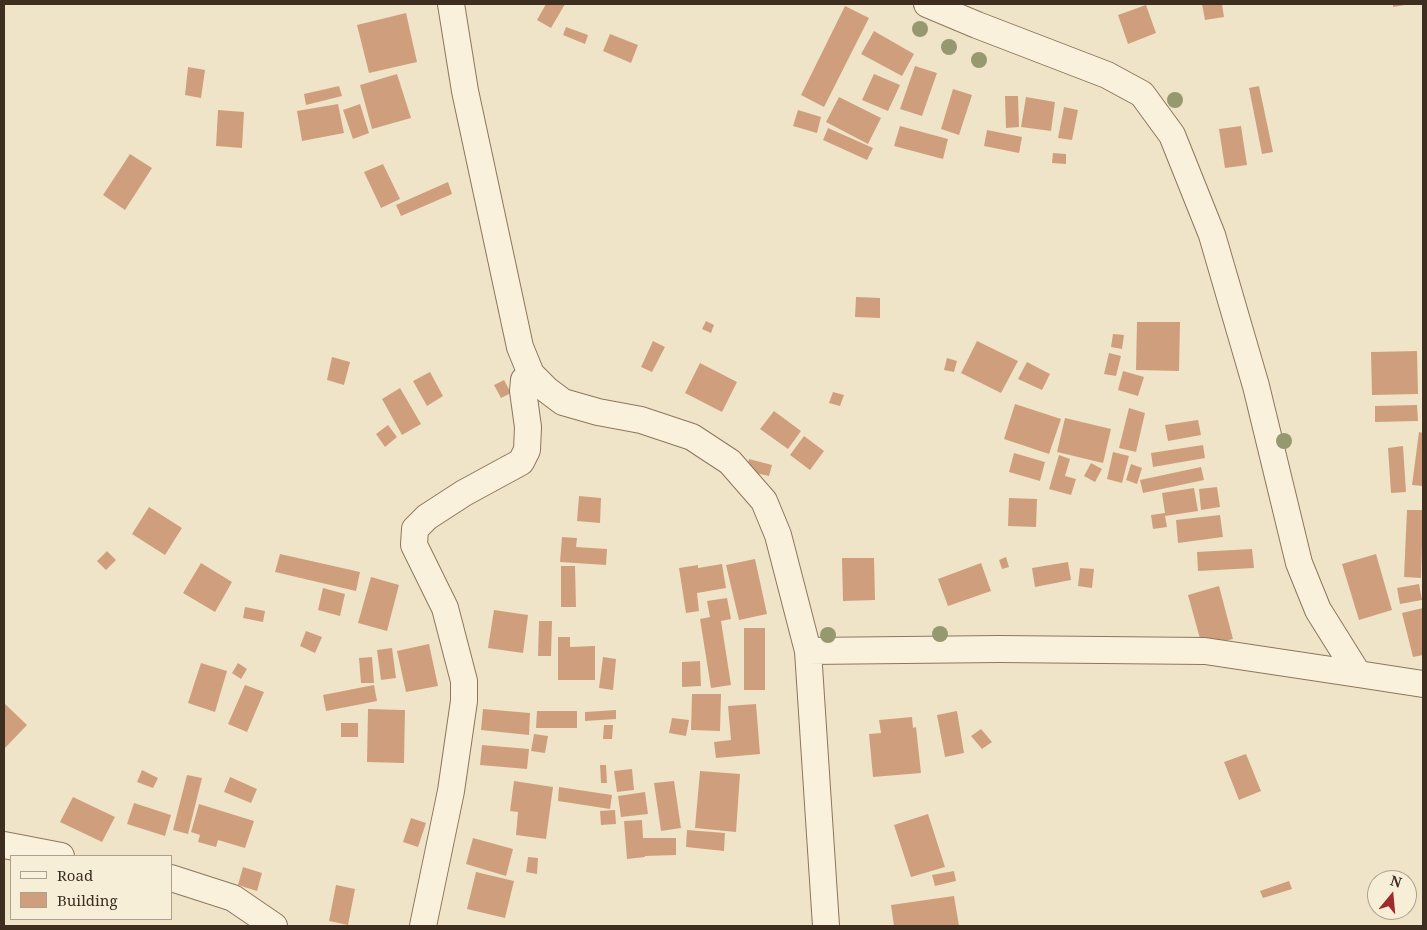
<!DOCTYPE html>
<style>
body{margin:0}
#map{position:relative;width:1427px;height:930px;overflow:hidden;background:#f0e4c8;font-family:"Noto Serif",serif}
canvas{display:block}
.frame{position:absolute;inset:0;border:5px solid #3d2e20;pointer-events:none}
.legend{position:absolute;left:10px;top:855px;width:162px;height:65px;box-sizing:border-box;background:#f7eed8;border:1px solid #ada18e;margin:0;padding:6px 9px;list-style:none;font-size:15px;color:#3d2e20}
.legend li{display:flex;align-items:center;gap:10px;height:25px}
.legend b{width:25px;border:1px solid #ada18e}
.north{position:absolute;left:1367px;top:870px;width:50px;height:50px;box-sizing:border-box;background:#f7eed8;border:1px solid #ada18e;border-radius:50%;rotate:17deg;font-size:14px;font-weight:700;line-height:20px;text-align:center;color:#3d2e20}
.north::after{content:'';display:block;margin:auto;width:18px;height:22px;background:#9e2a2b;clip-path:polygon(50% 0,100% 100%,50% 72%,0 100%)}
</style>
<div id="map">
<canvas width="1427" height="930"></canvas>
<div class="frame"></div>
<ul class="legend">
<li><b style="height:6px;background:#faf1dc"></b>Road</li>
<li><b style="height:14px;background:#cf9f7d"></b>Building</li>
</ul>
<div class="north">N</div>
</div>
<script>
const ctx = document.querySelector('canvas').getContext('2d');
ctx.lineJoin = 'round';
function fillPath(path, color) {
  ctx.fillStyle = color;
  ctx.fill(path, 'evenodd');
}
function strokePath(path, color, width, dash) {
  ctx.strokeStyle = color;
  ctx.lineWidth = width;
  ctx.lineCap = dash ? 'butt' : 'round';
  ctx.setLineDash(dash || []);
  ctx.stroke(path);
}
const building = new Path2D(`
 M546 4H565L551 28 537 20Z
 M1202 4H1222L1224 17 1205 20Z
 M1393 4H1405V5L1393 7Z
 M1146 5 1156 33 1128 44 1118 15Z
 M845 6 869 18 824 107 801 95Z
 M406 13 417 62 369 73 357 25Z
 M566 27 588 35 585 44 563 35Z
 M874 31 914 54 902 76 861 54Z
 M610 34 638 45 631 63 603 51Z
 M915 66 937 73 922 116 900 109Z
 M188 67 205 70 201 98 185 95Z
 M397 74 411 118 372 129 360 85Z
 M874 74 900 85 888 111 862 100Z
 M339 86 342 96 306 105 304 94Z
 M1259 86 1273 152 1262 154 1249 88Z
 M953 89 972 95 959 135 941 129Z
 M1005 96H1018L1019 127 1006 128Z
 M839 97 881 118 868 144 826 122Z
 M1026 97 1055 102 1051 131 1021 127Z
 M338 104 344 133 302 141 297 111Z
 M360 104 369 133 353 139 343 110Z
 M1064 107 1078 110 1072 140 1058 138Z
 M218 110 244 112 242 148 216 146Z
 M798 110 821 117 817 133 793 126Z
 M900 126 948 139 943 159 894 146Z
 M1241 126 1247 165 1225 168 1219 129Z
 M828 128 873 148 867 160 823 140Z
 M987 130 1022 137 1019 153 984 146Z
 M1053 153 1066 154V164L1052 163Z
 M130 154 152 168 125 210 103 195Z
 M383 164 400 199 381 208 364 172Z
 M448 182 452 194 401 216 396 205Z
 M856 297 880 298V318L855 317Z
 M706 321 714 325 711 333 702 329Z
 M1137 322H1180L1179 371 1136 370Z
 M1113 334 1124 335 1122 349 1111 347Z
 M653 341 665 347 652 372 641 367Z
 M977 341 1018 361 1001 393 961 373Z
 M1417 351 1418 394 1372 395 1371 352Z
 M1109 353 1121 356 1116 376 1104 374Z
 M332 357 350 362 344 385 327 380Z
 M947 358 957 361 954 372 944 370Z
 M1027 362 1050 374 1042 390 1018 379Z
 M700 363 737 382 722 412 685 393Z
 M1123 371 1144 377 1138 396 1118 390Z
 M430 372 443 396 427 406 413 381Z
 M504 380 511 393 501 398 494 385Z
 M400 388 421 424 402 435 382 399Z
 M833 392 844 395 840 406 829 403Z
 M1015 404 1061 419 1049 454 1004 439Z
 M1417 405 1418 421 1375 422V406Z
 M1129 408 1145 413 1136 452 1119 448Z
 M774 411 801 431 788 449 760 429Z
 M1065 418 1111 429 1103 463 1057 452Z
 M1198 420 1201 435 1168 441 1165 425Z
 M388 425 397 437 385 447 376 434Z
 M1419 432 1423 433V486L1412 485Z
 M804 436 824 451 810 470 790 455Z
 M1203 445 1205 458 1153 467 1151 453Z
 M1403 446 1406 492 1391 493 1388 448Z
 M1113 452 1129 456 1122 483 1107 479Z
 M1014 453 1045 462 1040 481 1009 472Z
 M1059 455 1070 459 1065 476 1076 479 1071 495 1049 489Z
 M749 459 772 465 769 476 746 471Z
 M1091 463 1102 469 1095 482 1084 476Z
 M1131 464 1142 468 1137 484 1126 480Z
 M1201 467 1204 480 1143 493 1140 480Z
 M1217 487 1220 507 1201 510 1199 489Z
 M1194 488 1198 511 1165 516 1167 527 1153 529 1151 515 1165 513 1162 493Z
 M579 496 601 498 600 523 577 521Z
 M1009 498 1037 499 1036 527 1008 526Z
 M149 507 182 528 165 555 132 534Z
 M1407 510H1423L1421 578 1404 577Z
 M1220 515 1223 537 1178 543 1176 520Z
 M562 537 577 538 576 547 607 549 606 565 560 562Z
 M1252 549 1254 568 1198 571 1197 552Z
 M107 551 116 560 106 570 97 561Z
 M280 554 360 572 356 591 275 572Z
 M1376 554 1392 610 1359 620 1342 564Z
 M1006 557 1009 567 1002 569 999 560Z
 M842 558H874L875 600 843 601Z
 M755 559 767 614 739 620 726 565Z
 M1068 562 1071 580 1035 587 1032 568Z
 M201 563 232 582 215 612 183 593Z
 M981 563 991 591 948 606 938 579Z
 M722 564 726 588 697 593 699 611 686 613 679 568 698 565V568Z
 M561 566H575L576 607H561Z
 M1080 568 1094 569 1092 588 1078 586Z
 M371 577 399 585 387 631 358 623Z
 M1419 584 1422 600 1400 604 1397 588Z
 M1219 586 1233 639 1202 646 1188 595Z
 M323 588 345 594 340 616 318 610Z
 M727 598 731 619 721 621 731 685 711 688 700 619 710 617 707 601Z
 M245 607 265 611 263 622 243 618Z
 M1423 608V655L1413 657 1402 613Z
 M494 610 528 615 523 653 488 648Z
 M539 621H552L551 656H538Z
 M744 628H765V690H744Z
 M306 631 322 637 315 653 300 646Z
 M558 637H570V647L595 646V680H558Z
 M429 644 438 686 406 692 397 651Z
 M392 648 396 678 381 680 377 650Z
 M372 657 374 683H361L359 658Z
 M603 657 616 659 613 690 599 688Z
 M700 661 701 686 682 687V662Z
 M201 663 227 671 215 712 188 703Z
 M238 663 247 669 241 679 232 673Z
 M245 685 264 692 247 732 228 724Z
 M374 685 377 701 326 711 323 695Z
 M692 694H721L720 731 691 730Z
 M4 703 27 725 4 749Z
 M756 704 760 754 716 758 714 742 731 740 728 706Z
 M368 709 405 710 404 763 367 762Z
 M483 709 530 713 529 735 481 730Z
 M616 710V719L585 721V712Z
 M537 711H577V728H536Z
 M957 711 964 753 945 757 937 715Z
 M912 717 913 728 916 727 921 773 873 777 869 734 881 733 879 720Z
 M672 718 689 720 686 736 669 733Z
 M341 723H358V737H341Z
 M604 725H613L612 739H603Z
 M981 729 992 742 982 749 971 736Z
 M534 734 548 736 545 753 531 751Z
 M482 745 529 749 527 769 480 765Z
 M1246 754 1261 791 1239 800 1224 762Z
 M600 765H606L607 783H601Z
 M632 769 634 790 617 792 614 771Z
 M142 770 158 778 153 788 137 782Z
 M700 771 740 774 736 832 695 828Z
 M187 775 202 778 188 834 173 830Z
 M230 777 257 789 251 803 224 792Z
 M514 781 553 787 546 839 516 835 518 812 510 811Z
 M674 781 681 828 661 831 654 783Z
 M559 787 612 795 610 809 558 801Z
 M645 792 648 814 621 817 618 796Z
 M73 797 115 817 102 842 60 822Z
 M134 803 171 815 165 836 127 824Z
 M199 804 254 821 245 848 218 840 216 847 198 842 200 835 191 832Z
 M615 810 616 824 601 825 600 811Z
 M928 814 945 867 911 877 894 825Z
 M411 818 426 823 418 847 403 842Z
 M642 820 643 838H676V855L645 856V857L627 859 624 821Z
 M687 830 725 833 724 851 686 847Z
 M473 838 513 849 506 876 466 864Z
 M528 857 538 858 537 874 526 872Z
 M243 867 262 873 257 891 238 885Z
 M954 871 956 881 935 886 932 875Z
 M476 872 514 881 505 918 467 909Z
 M1289 881 1292 889 1263 898 1260 891Z
 M336 885 355 889 348 925 329 921Z
 M954 896 959 926H894L891 905Z`);
const street = new Path2D(`
 M451 4 465 91 520 347 531 374 547 390 563 402 598 412 641 420 692 437 730 462 764 501 778 535 808 651
 M927 4 977 25 1107 75 1142 94 1172 135 1212 235 1256 386 1299 563 1318 610 1358 674 1423 684
 M4 845 61 856
 M171 878 233 898 274 926
 M423 926 451 791 464 701V681L445 608 414 545 415 529 427 517 464 493 521 462 527 450 528 427 523 391 524 380 531 374
 M826 926 808 651 999 649 1205 651 1358 674`);
const trees = [
 [920,29],
 [949,47],
 [979,60],
 [1175,100],
 [1284,441],
 [940,634],
 [828,635]
];
fillPath(building, '#cf9f7d');
strokePath(street, '#8d765c', 28);
strokePath(street, '#faf1dc', 26);
ctx.fillStyle = '#96986f';
for (const [x, y] of trees) {
  ctx.beginPath();
  ctx.arc(x, y, 8, 0, 2 * Math.PI);
  ctx.fill();
}
</script>
